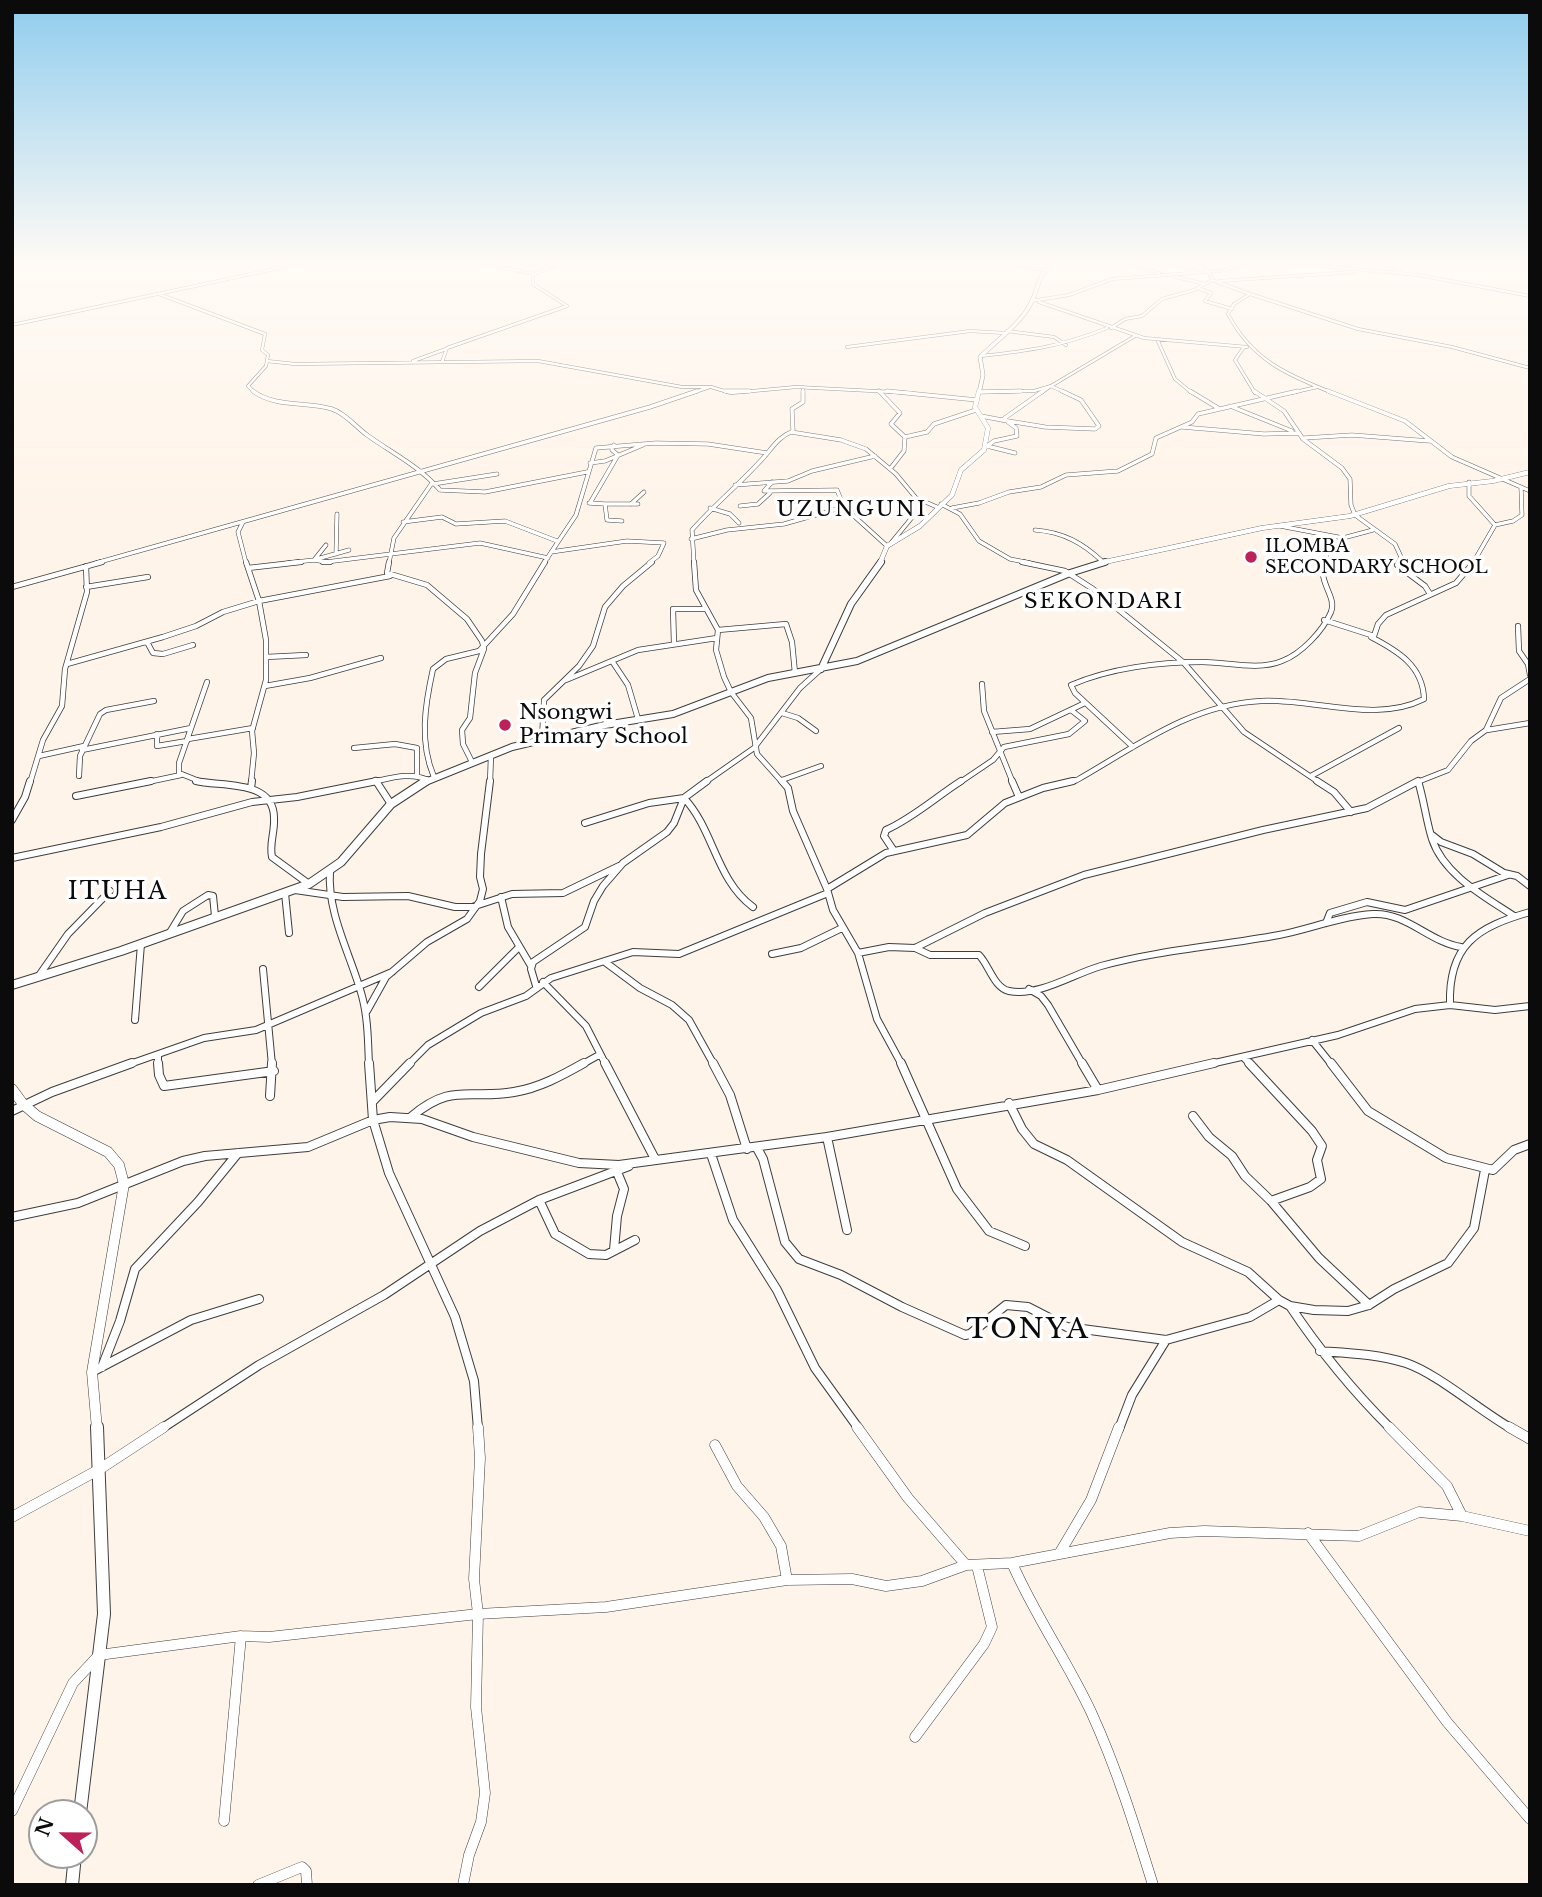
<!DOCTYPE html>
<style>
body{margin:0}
#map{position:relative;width:1542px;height:1897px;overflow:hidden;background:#fff4e9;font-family:"Libre Baskerville",serif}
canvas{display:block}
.frame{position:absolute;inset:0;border:14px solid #0b0b0b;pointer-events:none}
.north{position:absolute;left:28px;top:1799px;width:70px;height:70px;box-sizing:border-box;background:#fff;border:2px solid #9d9d9d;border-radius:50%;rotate:291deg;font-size:19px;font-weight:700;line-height:28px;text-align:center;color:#0b0b0b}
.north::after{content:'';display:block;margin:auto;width:24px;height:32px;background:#bd215a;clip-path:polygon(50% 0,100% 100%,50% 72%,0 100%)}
</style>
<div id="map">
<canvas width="1542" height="1897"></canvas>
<div class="frame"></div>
<div class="north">N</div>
</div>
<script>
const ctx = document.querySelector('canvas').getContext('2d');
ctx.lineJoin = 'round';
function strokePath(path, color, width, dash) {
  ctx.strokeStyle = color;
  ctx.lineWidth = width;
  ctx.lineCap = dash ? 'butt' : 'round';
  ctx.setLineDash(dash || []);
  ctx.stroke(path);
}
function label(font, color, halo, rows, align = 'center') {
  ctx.font = font + ' "Libre Baskerville",serif';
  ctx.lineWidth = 7;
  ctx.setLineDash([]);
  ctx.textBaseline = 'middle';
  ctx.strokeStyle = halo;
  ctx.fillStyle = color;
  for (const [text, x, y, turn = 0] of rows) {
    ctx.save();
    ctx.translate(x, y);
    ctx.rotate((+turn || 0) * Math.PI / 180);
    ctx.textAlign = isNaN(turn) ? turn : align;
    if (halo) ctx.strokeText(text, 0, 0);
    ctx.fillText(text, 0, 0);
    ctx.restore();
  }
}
const minorFar5 = new Path2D(`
 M467 260 534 274 570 260
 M505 260 550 268
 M1164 260 1197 272
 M1200 260C1203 268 1211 271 1212 280L1250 294 1234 304 1228 314C1252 360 1287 375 1333 393
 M1259 260 1419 275 1530 296
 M1372 260 1399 271
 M1335 265 1356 260
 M1018 266 1043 270
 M1135 266 1159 273
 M1176 277 1205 284
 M1219 281 1355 272
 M1198 288 1211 293 1205 301 1232 309
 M161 293 159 294 265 334 262 350 268 355 266 366 248 386 255 393
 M1250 294 1358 329 1452 347 1530 368
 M1031 301 1069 295 1112 279 1219 271 1234 268 1249 260
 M1039 302 1144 338 1247 347
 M12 325 317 260
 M1111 328 1125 319 1142 316 1162 299 1194 290 1212 280
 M1007 331 1054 337 1066 345
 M1157 339 1175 379 1192 393
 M847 347 970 331 1005 333
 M1244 347 1235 360 1255 393
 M981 356C1028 351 1063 346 1107 328
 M267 361 295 364 538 361 682 387H711L731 393
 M413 361 446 349
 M442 362 447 348 567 306 533 284V274
 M803 387V393
 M879 391 881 393
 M979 392 1034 391 1051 386 1135 336
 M692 393 710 387
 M731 393 796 387 912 393
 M1041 393 1051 386 1066 393
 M1291 393 1317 387`);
const minorFar4 = new Path2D(`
 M253 391C275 408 307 401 332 409 345 413 356 427 367 435 392 453 419 466 440 490L485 492 587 472
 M725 391H750
 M879 391 900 413 891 424 905 437
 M887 391 977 400
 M1190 391 1218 408
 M1254 391 1284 411 1303 439 1342 468 1350 479 1351 505 1355 515 1395 544 1401 557 1398 563
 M1328 391 1405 421 1452 457 1530 491
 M979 392 1021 391
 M1230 406 1292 431
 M981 416 1002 420
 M1002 420 1045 427 1095 429 1099 426 1081 400 1062 391
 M1002 420 1043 391
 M1182 427 1264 434 1299 433
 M791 432 841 440 866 449 896 474 916 498 937 507
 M1304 438 1352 435 1429 441
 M987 446 1015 453
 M986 447 994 441 1017 436 1016 428 1008 422
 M590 463 605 461 643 445
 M890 469 904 451 905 437 927 432 934 424 976 410
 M772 482 764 491 837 490 844 507 887 546
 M1469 482V496L1495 525 1473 563
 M433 484 497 474
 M735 485 788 481 812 471 875 456
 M589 503 605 504 607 520 622 521
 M590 503 618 455 612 450 614 445
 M605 504H638
 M631 504 644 492
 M941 504 960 514 979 541 1010 559 1030 563
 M740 506 758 504 770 493
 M710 508 730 514 739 523
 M952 508 979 503 1009 492 1041 487 1066 475 1118 471 1152 454 1156 438 1192 422 1198 414 1298 391
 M243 522 238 532 246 563
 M403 522 442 517 456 524 505 521 557 541
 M1495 525 1513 521 1522 515 1521 487
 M1280 526 1343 538 1373 530
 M1035 530C1063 532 1083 543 1103 562
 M691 539 727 530 784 524 844 507
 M891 543 914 515
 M551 552 627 541 664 543 658 556 649 563
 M336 554 337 514
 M317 559 349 550
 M314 560 326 562 480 543 548 558
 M96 563 650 407 697 391
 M287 563 314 560 326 545
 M389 563 394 538 432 483
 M544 563 576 515 596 448 656 443 708 444 767 453
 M694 563 692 530C715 504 742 482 765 456 775 444 779 437 793 431L792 409 803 402V391
 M1323 563 1334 537`);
const minorFar3 = new Path2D(`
 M246 562 259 601 266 640V680L252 731 254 753 251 783
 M323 562H330
 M389 562 387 573 427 585 467 619 482 641 484 649 475 673 470 718 462 730 463 744 472 762
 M694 562 696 590 718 630 716 650 724 677 731 692 751 718 757 754 783 783
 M1022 562 1065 571 1093 589 1183 662 1244 732 1320 783
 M1399 562 1397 565 1425 586 1430 594
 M248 568 301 562
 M12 587 102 562
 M86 587 148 577
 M1324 620 1374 636 1378 624 1386 615 1456 583 1474 562
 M1518 626 1519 651 1528 664 1530 675
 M718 630 786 624 792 642 795 673
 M147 642 153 653 163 654 193 645
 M674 644 673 609H706
 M266 657 306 655
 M612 661 628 685 638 719
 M67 664 163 637 196 626 223 612 259 601 390 576
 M566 680 638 650 717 638
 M982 684 984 711 1013 783
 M265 686 310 678 381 658
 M782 713 798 718 816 731
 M1487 730 1530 723
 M992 732 1030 729 1085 703
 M157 734V746L187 741
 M188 739 253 728
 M542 739 544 700 579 666 593 646 605 607 623 586 652 562
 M1133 747 1075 693 1071 685C1110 668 1160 662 1202 662 1227 662 1258 671 1282 661 1301 654 1323 631 1331 612 1337 596 1318 584 1324 562
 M354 748 395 744 417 748V775
 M82 750 191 728
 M39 756 84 746
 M79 776 80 756 100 714 106 710 154 701
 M1311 776 1399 728
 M434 777C419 742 425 705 433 669L446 659 479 651 513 614 545 562
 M375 780 377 783
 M782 780 821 766
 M30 783 43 740 62 706 65 669 87 592 86 566
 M143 783 181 775
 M204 783 179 773V763L207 682
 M368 783C388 779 409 771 428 780
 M490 783 491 755
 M704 783 754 748 800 688 821 669
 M959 783 993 760 1004 747 1069 734 1085 721 1071 710
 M1066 783 1077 780C1135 747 1192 704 1261 701 1313 698 1375 724 1424 699 1423 666 1398 651 1371 637
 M1415 783 1448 770 1471 741 1486 730 1501 698 1530 679`);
const minorFar2 = new Path2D(`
 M196 781C221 787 274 779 274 818 275 832 269 844 272 857L309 884
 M376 781 391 804
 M782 781 788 788 793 811 827 889 833 910 858 953 877 1019 902 1065
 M1012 781 1019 797
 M1317 781 1334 792 1351 812
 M1418 781C1424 800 1426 820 1432 839 1444 875 1484 896 1514 916
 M251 788 252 781
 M76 796 151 781
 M12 820 25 797 30 781
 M585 823 649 803 684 798C714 830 716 880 753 907
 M1432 835 1441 842 1473 854 1504 873 1517 876 1530 886
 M894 851 884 836 886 830C913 818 936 797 961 781
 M12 858 161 827 252 802 297 797 377 781
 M330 871C327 914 351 955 362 996 368 1018 368 1042 369 1065
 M827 889 886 853 967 835 1005 803 1043 788 1073 781
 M295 890 343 897 408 896 455 907H472L512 894 563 893 619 866
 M285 893 289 933
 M501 897 508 927 531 966
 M1326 923 1330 913 1367 902 1405 910 1508 875
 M169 934 183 911 208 895 213 896 215 916
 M915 948 930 955H979C989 965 994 988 1009 991 1039 997 1073 974 1101 966 1159 950 1220 946 1279 935 1310 929 1341 916 1373 914 1406 912 1429 942 1461 947
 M858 953 889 947 915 948 985 913 1084 875 1263 830 1367 808 1418 781
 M772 954 801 948 842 928
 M605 962 640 988 672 1005 689 1020 714 1065
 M263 969 272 1065
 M38 977 68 934 110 891
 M543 982 586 1026 606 1065
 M536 986 531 969 533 962 585 927 594 901 603 886 623 863 667 832 674 823 684 798 707 781
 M479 987 519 947
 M1029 989 1041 996 1048 1005 1083 1065
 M1450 1005C1448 945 1477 927 1530 912
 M367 1011 386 977 427 942 467 919 480 901 483 889 480 877 481 854 490 781
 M135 1020 141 944
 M1312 1040 1332 1065
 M158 1056V1065
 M1244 1058 1251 1065
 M127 1065 204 1038 256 1030 392 972
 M408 1065 428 1045 481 1013 526 996 551 978 633 952 679 954 828 893
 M581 1065 599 1055
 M1206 1065 1338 1035 1415 1009 1450 1005 1495 1010 1530 1006`);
const minorFar1 = new Path2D(`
 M158 1063 159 1075 164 1086 274 1071
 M369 1063 373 1120 389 1173 455 1317 474 1381 478 1429
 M605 1063 655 1159
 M713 1063 730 1095 747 1149
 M901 1063 957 1189 989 1231 1025 1246
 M1082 1063 1098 1090
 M1249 1063 1312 1131 1322 1146 1317 1160 1321 1179 1310 1187 1271 1201
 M1331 1063 1368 1111 1446 1158 1493 1170 1514 1150 1530 1144
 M270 1096 272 1063
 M373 1101 410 1063
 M1009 1103 1022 1129 1034 1144 1067 1160 1182 1242 1248 1272 1279 1300 1290 1306 1314 1310 1348 1311 1369 1305 1394 1289 1448 1263 1474 1228 1485 1170
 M12 1111 52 1092 132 1063
 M1193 1116 1209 1137 1232 1156 1245 1176 1271 1201 1319 1258 1369 1305
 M411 1117C452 1082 468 1100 514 1092 539 1088 561 1076 584 1063
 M827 1137 847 1230
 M757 1148 763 1159 785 1242 799 1259 841 1275 902 1307 965 1335 970 1334 1006 1305 1028 1307 1067 1327 1166 1340 1250 1317 1279 1300
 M711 1154 733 1220 777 1290 815 1368 859 1429
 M539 1200 555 1234 589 1254 606 1255 635 1240
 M12 1217 78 1203 183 1161 205 1156 308 1147 373 1120 390 1117 422 1119 473 1137 579 1163 619 1165 827 1137 1098 1090 1214 1063
 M614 1250 617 1216 624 1189 617 1172
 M1290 1306C1320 1351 1353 1391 1391 1429
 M1320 1351C1349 1353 1378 1354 1406 1363 1438 1374 1480 1411 1512 1429
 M102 1367 120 1321 135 1269 198 1202 238 1153
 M92 1372 191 1320 259 1299
 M161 1429 259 1365 384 1295 480 1231 539 1200 629 1166
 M1119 1429 1132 1395 1166 1340`);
const minor = new Path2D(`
 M857 1427 908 1498 966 1565
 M1389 1427 1447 1486 1462 1516
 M1509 1427 1530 1439
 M715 1445 737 1486 764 1517 781 1546 787 1580
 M12 1517 100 1469 164 1427
 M1308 1533 1447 1722 1530 1819
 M1059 1554 1091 1500 1119 1427
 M1012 1563C1035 1616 1068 1662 1092 1714 1117 1769 1135 1827 1153 1885
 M915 1737 984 1644 992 1627 977 1566
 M12 1811 73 1683 99 1655 241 1636 269 1637 478 1614 606 1607 787 1580 852 1579 886 1586 922 1581 966 1565 1012 1563 1170 1533 1204 1531 1359 1536 1419 1512 1462 1516 1530 1531
 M224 1821 241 1636
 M258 1885 302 1867 306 1871 307 1885
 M463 1885 469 1855 481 1822 485 1793 476 1707 478 1614 474 1579 480 1458 478 1427`);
const tertiaryFar5 = new Path2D(`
 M979 393 983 375 980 357C996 341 1019 325 1030 305 1043 281 1032 280 1058 260`);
const tertiaryFar4 = new Path2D(`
 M880 563 887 546 920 526 952 495 961 470 984 450 988 428 975 407 979 391
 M1100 563 1262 528 1350 516 1449 486 1493 481 1530 472`);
const tertiaryFar3 = new Path2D(`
 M821 669 851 604 881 562
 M423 783 512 747 605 725 673 714 768 678 857 661 1070 573 1105 562`);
const tertiaryFar2 = new Path2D(`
 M12 985 121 951 309 884 341 862 391 804 426 781`);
const tertiaryFar1 = new Path2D(`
 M12 1089 23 1104 37 1116 108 1152 119 1165 124 1184 92 1372 97 1429`);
const tertiary = new Path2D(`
 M80 1813 104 1614 97 1427
 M72 1885 75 1855`);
const markers = [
 [1251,557,7,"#bd215a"],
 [505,725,7,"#bd215a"]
];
const farPoinames = [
 ["ILOMBA",1265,547],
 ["SECONDARY SCHOOL",1265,568]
];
const farQuarternames = [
 ["UZUNGUNI",852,510],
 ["SEKONDARI",1104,602]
];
const poiNames = [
 ["Nsongwi",519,713],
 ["Primary School",519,737]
];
const quarterNames = [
 ["ITUHA",118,892]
];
const nearQuarternames = [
 ["TONYA",1028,1330]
];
strokePath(minorFar5, '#3e3e3e', 3.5);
strokePath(minorFar4, '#3e3e3e', 4.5);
strokePath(minorFar3, '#3e3e3e', 6);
strokePath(minorFar2, '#3e3e3e', 8);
strokePath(minorFar1, '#3e3e3e', 10);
strokePath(minor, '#3e3e3e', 11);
strokePath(tertiaryFar5, '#3e3e3e', 4.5);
strokePath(tertiaryFar4, '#3e3e3e', 5);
strokePath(tertiaryFar3, '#3e3e3e', 8);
strokePath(tertiaryFar2, '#3e3e3e', 10);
strokePath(tertiaryFar1, '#3e3e3e', 11);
strokePath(tertiary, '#3e3e3e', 14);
strokePath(minorFar5, '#fff', 2.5);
strokePath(minorFar4, '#fff', 3.5);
strokePath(minorFar3, '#fff', 4.5);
strokePath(minorFar2, '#fff', 6);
strokePath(minorFar1, '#fff', 8);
strokePath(minor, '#fff', 10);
strokePath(tertiaryFar5, '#fff', 3.5);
strokePath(tertiaryFar4, '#fff', 4.5);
strokePath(tertiaryFar3, '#fff', 6);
strokePath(tertiaryFar2, '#fff', 8);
strokePath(tertiaryFar1, '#fff', 10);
strokePath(tertiary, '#fff', 12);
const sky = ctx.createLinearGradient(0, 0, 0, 525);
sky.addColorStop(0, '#90cdee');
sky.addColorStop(0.5, '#fffaf5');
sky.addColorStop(1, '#fffaf500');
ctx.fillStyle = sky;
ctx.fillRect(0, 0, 1542, 525);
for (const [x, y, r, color] of markers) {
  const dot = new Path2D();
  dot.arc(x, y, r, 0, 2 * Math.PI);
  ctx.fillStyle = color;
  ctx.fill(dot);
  strokePath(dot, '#fff', 2.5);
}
label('18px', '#0b0b0b', '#fff', farPoinames, 'left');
ctx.letterSpacing = '2px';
label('21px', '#0b0b0b', '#fff', farQuarternames);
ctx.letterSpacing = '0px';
label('21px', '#0b0b0b', '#fff', poiNames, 'left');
ctx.letterSpacing = '2px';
label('24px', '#0b0b0b', '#fff', quarterNames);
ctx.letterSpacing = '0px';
ctx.letterSpacing = '2px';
label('28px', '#0b0b0b', '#fff', nearQuarternames);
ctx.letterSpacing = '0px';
</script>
